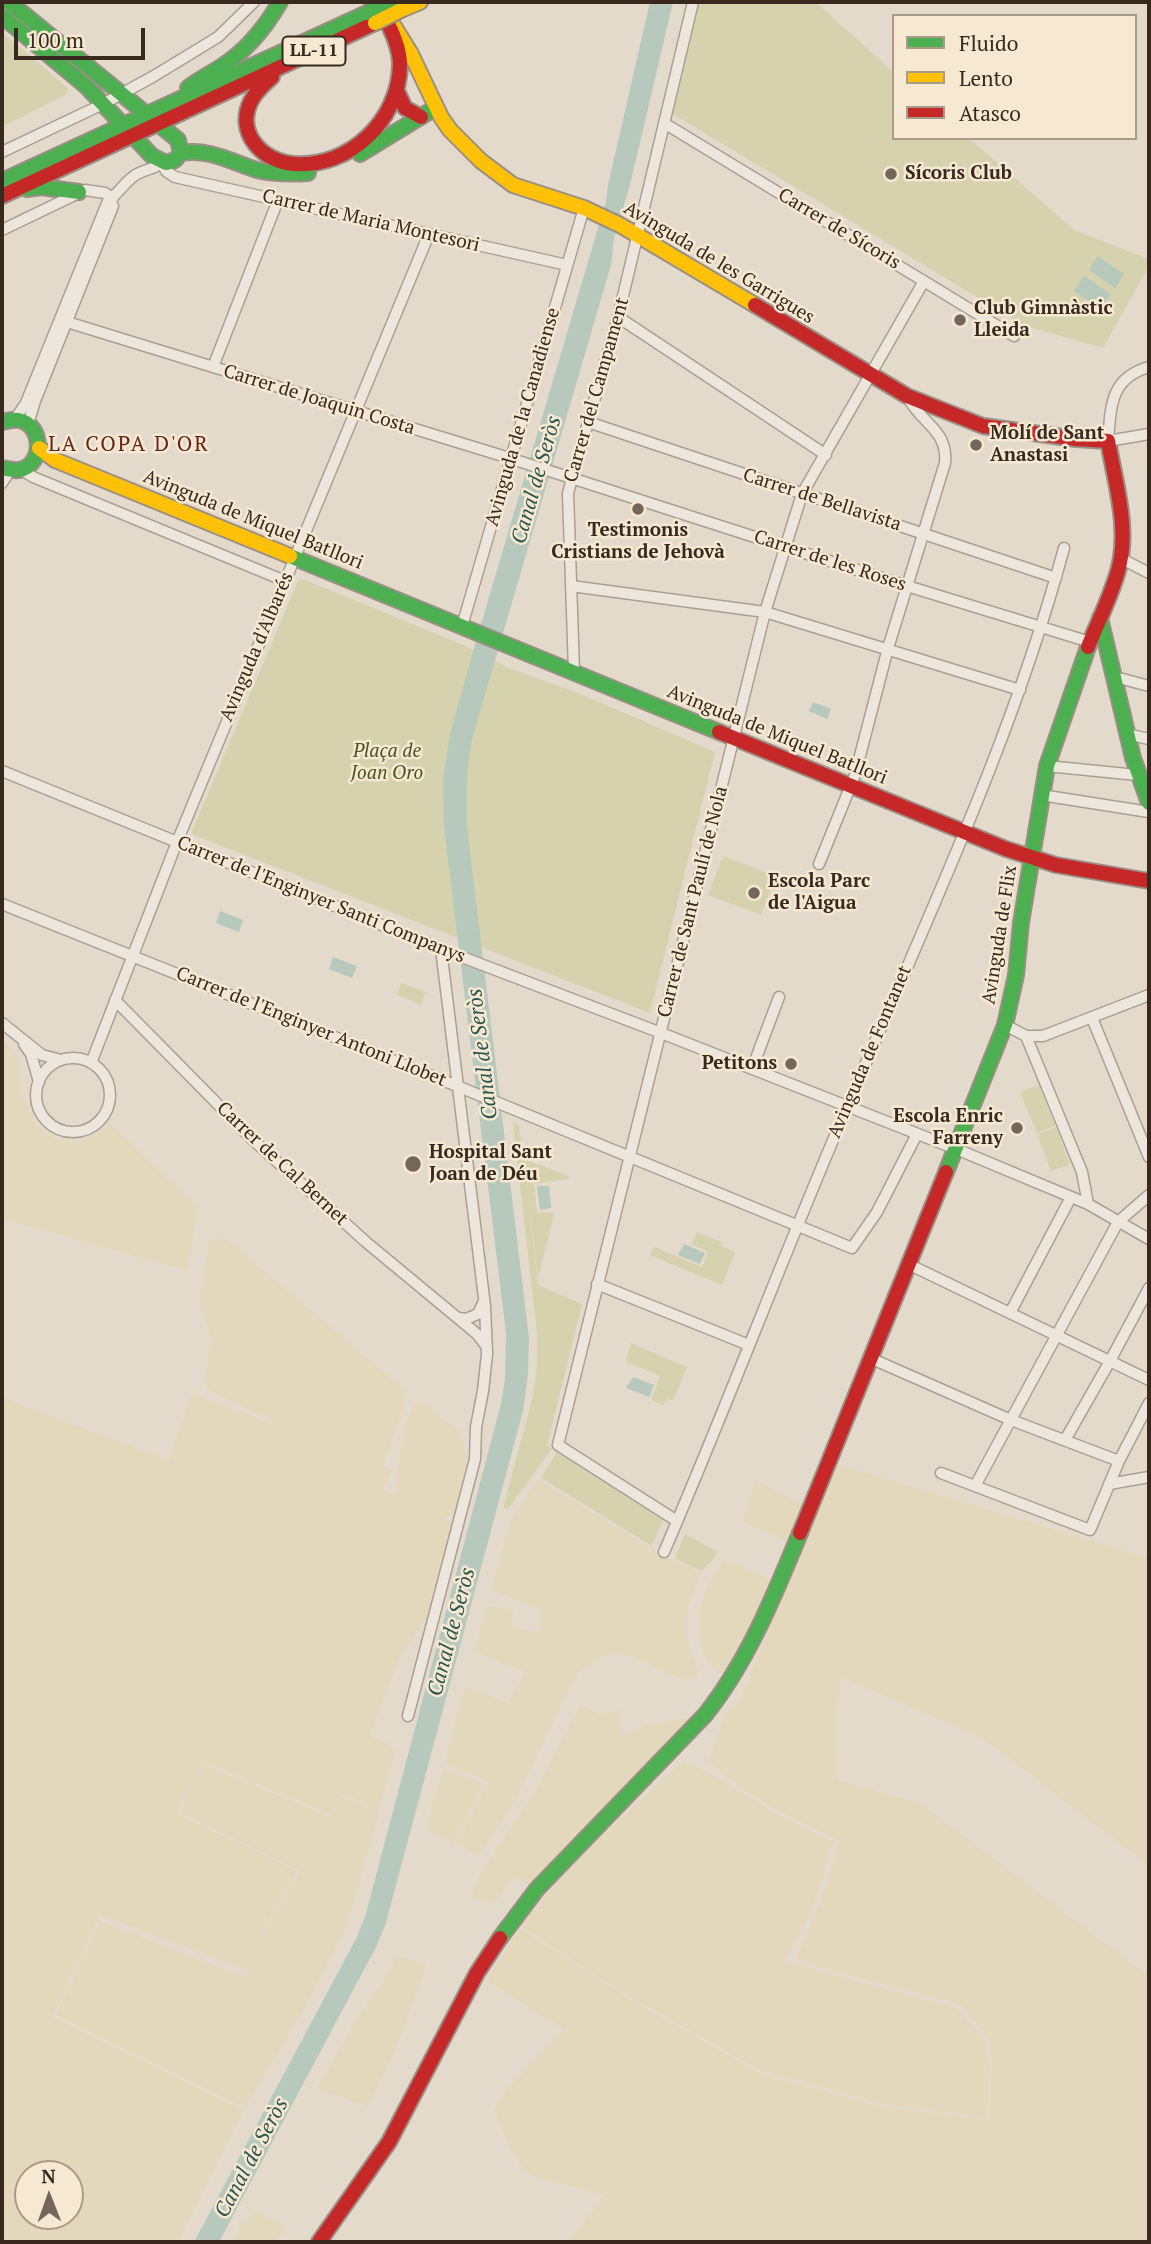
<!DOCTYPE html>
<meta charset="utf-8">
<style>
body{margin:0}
#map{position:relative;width:1151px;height:2244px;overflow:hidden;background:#e4dacc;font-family:"PT Serif",serif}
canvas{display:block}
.frame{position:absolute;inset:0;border:4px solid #38281d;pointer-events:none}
.legend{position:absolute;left:892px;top:14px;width:245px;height:126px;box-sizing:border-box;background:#f6e8d1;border:2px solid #aa9b89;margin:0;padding:9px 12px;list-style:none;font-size:21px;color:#38281d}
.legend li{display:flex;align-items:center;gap:14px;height:35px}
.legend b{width:35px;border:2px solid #aa9b89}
.north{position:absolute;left:14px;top:2160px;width:70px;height:70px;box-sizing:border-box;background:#f6e8d1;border:2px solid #aa9b89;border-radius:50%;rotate:359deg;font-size:19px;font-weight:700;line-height:28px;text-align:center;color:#38281d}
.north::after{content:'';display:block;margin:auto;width:24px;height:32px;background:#74665a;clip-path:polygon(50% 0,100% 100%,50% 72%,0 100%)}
.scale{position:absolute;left:14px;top:28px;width:131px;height:32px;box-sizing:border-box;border:4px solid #38281d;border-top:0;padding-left:9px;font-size:21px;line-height:24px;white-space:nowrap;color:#38281d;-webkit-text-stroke:5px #f6e8d1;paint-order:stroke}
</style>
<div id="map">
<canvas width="1151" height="2244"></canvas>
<div class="frame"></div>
<ul class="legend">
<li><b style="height:9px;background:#4caf50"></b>Fluido</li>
<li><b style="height:9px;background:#ffc107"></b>Lento</li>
<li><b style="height:9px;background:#c62828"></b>Atasco</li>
</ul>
<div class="north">N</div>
<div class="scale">100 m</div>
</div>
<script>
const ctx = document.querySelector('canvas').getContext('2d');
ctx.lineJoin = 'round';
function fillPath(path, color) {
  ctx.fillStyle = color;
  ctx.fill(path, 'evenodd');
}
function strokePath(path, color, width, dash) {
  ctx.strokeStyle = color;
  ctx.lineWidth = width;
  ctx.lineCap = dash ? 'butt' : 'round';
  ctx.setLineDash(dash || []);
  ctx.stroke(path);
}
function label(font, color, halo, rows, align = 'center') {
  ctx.font = font + ' "PT Serif",serif';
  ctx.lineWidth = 5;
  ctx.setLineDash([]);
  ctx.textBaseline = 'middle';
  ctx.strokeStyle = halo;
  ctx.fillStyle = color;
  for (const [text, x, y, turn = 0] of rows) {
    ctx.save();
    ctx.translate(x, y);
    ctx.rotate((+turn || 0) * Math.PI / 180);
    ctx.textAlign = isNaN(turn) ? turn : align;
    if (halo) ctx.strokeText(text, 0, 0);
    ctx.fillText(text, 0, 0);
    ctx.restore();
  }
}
const farmland = new Path2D(`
 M2 1040 18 1056 22 1096 38 1125 55 1138 78 1143 106 1128 107 1120 197 1207 188 1271 2 1219Z
 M215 1238H223L230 1242 404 1389 405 1403 383 1466 392 1470 383 1490 394 1495 406 1422 415 1403 423 1402 460 1432 465 1447 466 1462 458 1505 455 1514 442 1518 455 1524 429 1614 399 1659 370 1736 386 1742 395 1751 379 1809 342 1794 331 1815 203 1761 176 1813 297 1871 270 1918 259 1949 273 1918 300 1871 179 1812 203 1764 331 1817 342 1797 380 1811 345 1930 305 2008 245 2108 56 2015 100 1921 246 1977 249 1971 100 1915 52 2017 244 2110 178 2242H2V1397L169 1460 191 1393 270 1423V1419L213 1393 205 1386 211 1339 202 1310 200 1296 210 1242ZM28 2174H70V2216H28Z
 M838 1464 1149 1558V1866L984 1739 841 1677 835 1723 838 1780 920 1803 1149 1976V2242H568L605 2195 539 2179 523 2169 510 2149 494 2110 506 2090 564 2029 487 1981 520 1928 625 1996 761 2074 888 2108 989 2119 992 2059 988 2038 961 2005 811 1965 799 1959 798 1955 824 1894 840 1841 782 1813 744 1790 708 1761 725 1714 737 1706Z
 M539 1480 668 1558 701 1573 689 1604 686 1620 687 1638 692 1656 699 1670 698 1674 693 1679H680L634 1657 613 1654 598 1657 579 1672 568 1692 517 1798 480 1856 456 1844 488 1781 445 1764 465 1686 508 1703 525 1672 475 1652 487 1606 514 1610 511 1626 538 1632 544 1611 491 1590 511 1521 518 1508Z
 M756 1480 803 1505 787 1541 742 1522Z
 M725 1559 772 1580 748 1633 724 1676 708 1663 702 1650 699 1634 698 1611 710 1579Z
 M581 1703 599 1714 620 1710 622 1735 646 1725 691 1717 637 1777 529 1887 524 1882 513 1877 495 1904 470 1898 479 1877 540 1782Z
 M683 1761 706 1771 782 1817 833 1841 811 1913 785 1961 957 2008 983 2038 990 2060 986 2117 887 2105 763 2072 623 1993 520 1926 590 1847Z
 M445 1768 483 1784 454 1843 427 1831 434 1796Z
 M397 1955 427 1965 395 2051 368 2107 317 2089 355 2021 383 1982Z
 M254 2210 287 2227 275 2242H231L239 2228Z`);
const green = new Path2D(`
 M699 2H816L894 73V138H969L1074 230 1149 259V266L1103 348 1025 326 673 114Z
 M2 32 69 89 66 92 67 94 2 127Z
 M303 579 461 644 509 668 578 693 715 752 650 1013 191 834 298 581Z
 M723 856 776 876 761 915 708 895Z
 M401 983 426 992 421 1005 397 995Z
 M1039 1085 1055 1126 1037 1133 1020 1092Z
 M513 1123 519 1125 523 1159 569 1176 568 1179 534 1184 537 1213 555 1212 538 1278 525 1174 538 1285 582 1304 547 1445 552 1449 508 1509 503 1508 533 1396 537 1365V1333Z
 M1056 1127 1070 1164 1051 1171 1037 1135Z
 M697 1232 722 1242 721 1246 735 1252 722 1285 650 1255 654 1247 702 1267 708 1252 691 1244Z
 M631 1343 687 1367 673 1401 667 1398 664 1405 651 1400 660 1376 626 1362Z
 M557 1452 663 1519 652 1546 541 1478Z
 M685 1534 718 1552 711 1562 701 1571 675 1558Z`);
const water = new Path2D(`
 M650 2H673L630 185 614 238 611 265 472 739C466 769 466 797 467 827L529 1338 528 1374 523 1411 385 1926 376 1947 219 2242H194L356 1939 365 1917 501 1404 505 1379 506 1333 444 827 443 779 450 734 474 648 606 201 608 185Z
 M1098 256 1124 274 1115 288 1089 270Z
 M1084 276 1111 294 1101 309 1074 291Z
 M813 702 831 709 827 719 809 711Z
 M220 911 243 920 239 932 216 923Z
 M333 957 357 966 352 978 329 969Z
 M537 1186H549L551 1208 540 1210Z
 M684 1244 705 1253 700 1264 678 1255Z
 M633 1377 654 1385 649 1397 626 1388Z`);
const street = new Path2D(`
 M664 123 1014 336
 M2 152 103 104 154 76 218 37 254 2
 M162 163 166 171 175 177 567 265
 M2 230 85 190 105 193 113 198
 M618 317 826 455
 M67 322 506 457 907 586 1090 642
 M213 367 278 200
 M1149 367C1110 378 1111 406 1108 441L1149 434
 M15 419 26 403 108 201C118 194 124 183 134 176 143 169 154 170 161 163
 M588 422 1056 578
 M28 424 35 401 113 206
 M22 470 33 477 285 581
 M2 483 10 471
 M1120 558 1149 573
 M571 586 765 612 1020 690
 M462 626 584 208
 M574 671 568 493 618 317 693 2
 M1115 677 1149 686
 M1127 734 1149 739
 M1047 766 1137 775
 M2 771 441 949 656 1031 961 1151 1088 1204 1149 1239
 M1041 795 1149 812
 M819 864 855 775 888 648 945 463C948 429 921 424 907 396
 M2 904 452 1084 852 1248 877 1212 917 1134
 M115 1000 253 1140 366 1242 477 1334 487 1347
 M1092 1018 1149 1157
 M2 1023 42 1055 61 1060
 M1005 1025 1026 1036H1043L1149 995
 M1026 1036 1082 1172 1088 1204
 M24 1044 31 1054 39 1082
 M36 1095a37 37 0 1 1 74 0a37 37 0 1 1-74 0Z
 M91 1063 177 842 429 234
 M752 1069 779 997
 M908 1264 1149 1380
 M597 1284 749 1345
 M1010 1313 1071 1197
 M459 1318 466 1319 478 1314 483 1303
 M870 1358 1011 1420 1119 1461
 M1065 1440 1110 1361 1149 1288
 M941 1473 1090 1530 1119 1461 1149 1403
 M1109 1484 1149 1477
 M975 1486 1118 1222 1149 1195
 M677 1521 558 1445 765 612 802 494 924 281
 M664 1552C728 1404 784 1253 848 1105 925 922 1012 741 1064 548
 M408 1716 475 1459 476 1427 483 1391 487 1354 485 1306 441 949`);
const fast = new Path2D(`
 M2 16 86 86 152 156 166 163 175 160 181 153 178 140 9 2
 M188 88C198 80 210 74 221 67 246 51 265 28 280 2
 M181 153C209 148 231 162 257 170 274 174 291 174 308 173
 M360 154 435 108
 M2 181 367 13
 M27 189 41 187 79 192
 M2 422C7 421 14 419 19 420 44 425 44 466 19 470 14 471 7 469 2 468
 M290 556 719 732
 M1100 618 1133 758 1149 803
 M946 1172 1005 1025 1016 975 1021 923 1047 766 1088 647
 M500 1938 537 1889 705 1715C748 1661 774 1596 800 1533`);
const slow = new Path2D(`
 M403 9 420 2
 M390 20 411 54 441 117 450 130 481 161 513 185 584 208 620 225 755 305
 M39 448 55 460 290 556`);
const jam = new Path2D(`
 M272 77C264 84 256 91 251 101 235 133 263 162 294 164 350 168 399 120 400 65 400 45 389 26 381 9
 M397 91 405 108 421 117
 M2 196 375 23
 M755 305 907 396 983 426 1076 439 1108 441C1115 482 1130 529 1118 571 1111 596 1098 622 1088 647
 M719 732 1006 849 1056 865 1149 881
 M800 1533 946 1172
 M319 2242 389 2142 477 1973 500 1938`);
const fastBridge = new Path2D(`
 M367 13 389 2`);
const slowBridge = new Path2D(`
 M375 23 403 9`);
const markers = [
 [891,174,7,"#74665a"],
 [960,320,7,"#74665a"],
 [976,445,7,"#74665a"],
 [638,509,7,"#74665a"],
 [754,893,7,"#74665a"],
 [791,1064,7,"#74665a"],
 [1017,1128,7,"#74665a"],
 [413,1164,9,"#74665a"]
];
const shields = [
 [314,51,63]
];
const shieldNames = [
 ["LL-11",314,51]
];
const poiNames = [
 ["Sícoris Club",905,174],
 ["Club Gimnàstic",974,309],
 ["Lleida",974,331],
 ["Molí de Sant",990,434],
 ["Anastasi",990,456],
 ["Testimonis",638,531,"center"],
 ["Cristians de Jehovà",638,553,"center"],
 ["Escola Parc",768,882],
 ["de l'Aigua",768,904],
 ["Petitons",777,1064,"right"],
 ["Escola Enric",1003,1117,"right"],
 ["Farreny",1003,1139,"right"],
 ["Hospital Sant",429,1153],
 ["Joan de Déu",429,1175]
];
const streetNames = [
 ["Carrer de Maria Montesori",371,221,13],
 ["Carrer de Sícoris",839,229,31],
 ["Avinguda de les Garrigues",719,263,31],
 ["Carrer del Campament",597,390,-74],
 ["Carrer de Joaquin Costa",319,400,17],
 ["Avinguda de la Canadiense",523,417,-74],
 ["Carrer de Bellavista",822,500,18],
 ["Avinguda de Miquel Batllori",253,520,22],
 ["Carrer de les Roses",830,561,18],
 ["Avinguda d'Albarés",257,647,-67],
 ["Avinguda de Miquel Batllori",777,735,22],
 ["Carrer de l'Enginyer Santi Companys",321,900,22],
 ["Carrer de Sant Paulí de Nola",693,902,-76],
 ["Avinguda de Flix",1000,935,-81],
 ["Carrer de l'Enginyer Antoni Llobet",311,1027,22],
 ["Avinguda de Fontanet",870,1052,-67],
 ["Carrer de Cal Bernet",282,1164,43]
];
const parkNames = [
 ["Plaça de",387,752],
 ["Joan Oro",387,774]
];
const neighbourhoodNames = [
 ["LA COPA D'OR",129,445]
];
const waterNames = [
 ["Canal de Seròs",537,480,-74],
 ["Canal de Seròs",483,1054,-97],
 ["Canal de Seròs",452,1632,-75],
 ["Canal de Seròs",252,2158,-62]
];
fillPath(farmland, '#e4d8bc');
fillPath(green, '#d6d2ae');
fillPath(water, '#b7c8bd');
strokePath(street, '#a9a095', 13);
strokePath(fast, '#998f85', 18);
strokePath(slow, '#998f85', 18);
strokePath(jam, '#998f85', 18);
strokePath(street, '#ece6dd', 10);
strokePath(fast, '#4caf50', 14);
strokePath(slow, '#ffc107', 14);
strokePath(jam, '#c62828', 14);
strokePath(fastBridge, '#8f857c', 18, []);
strokePath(slowBridge, '#8f857c', 18, []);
strokePath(fastBridge, '#4caf50', 14);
strokePath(slowBridge, '#ffc107', 14);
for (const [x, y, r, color] of markers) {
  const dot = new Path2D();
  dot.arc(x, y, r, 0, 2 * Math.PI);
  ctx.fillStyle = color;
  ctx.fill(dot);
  strokePath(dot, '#f6e8d1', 2.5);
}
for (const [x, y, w] of shields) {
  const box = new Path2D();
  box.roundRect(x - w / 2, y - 14.5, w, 29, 5);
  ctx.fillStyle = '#f6e8d1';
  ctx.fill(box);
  strokePath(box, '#38281d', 2);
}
label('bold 18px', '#38281d', null, shieldNames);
label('bold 19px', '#38281d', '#f6e8d1', poiNames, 'left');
label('19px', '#38281d', '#f6e8d1', streetNames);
label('italic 19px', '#4c5423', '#f6e8d1', parkNames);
ctx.letterSpacing = '2px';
label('21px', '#65251c', '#f6e8d1', neighbourhoodNames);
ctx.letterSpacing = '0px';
label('italic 21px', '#2c5751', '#f6e8d1', waterNames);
</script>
